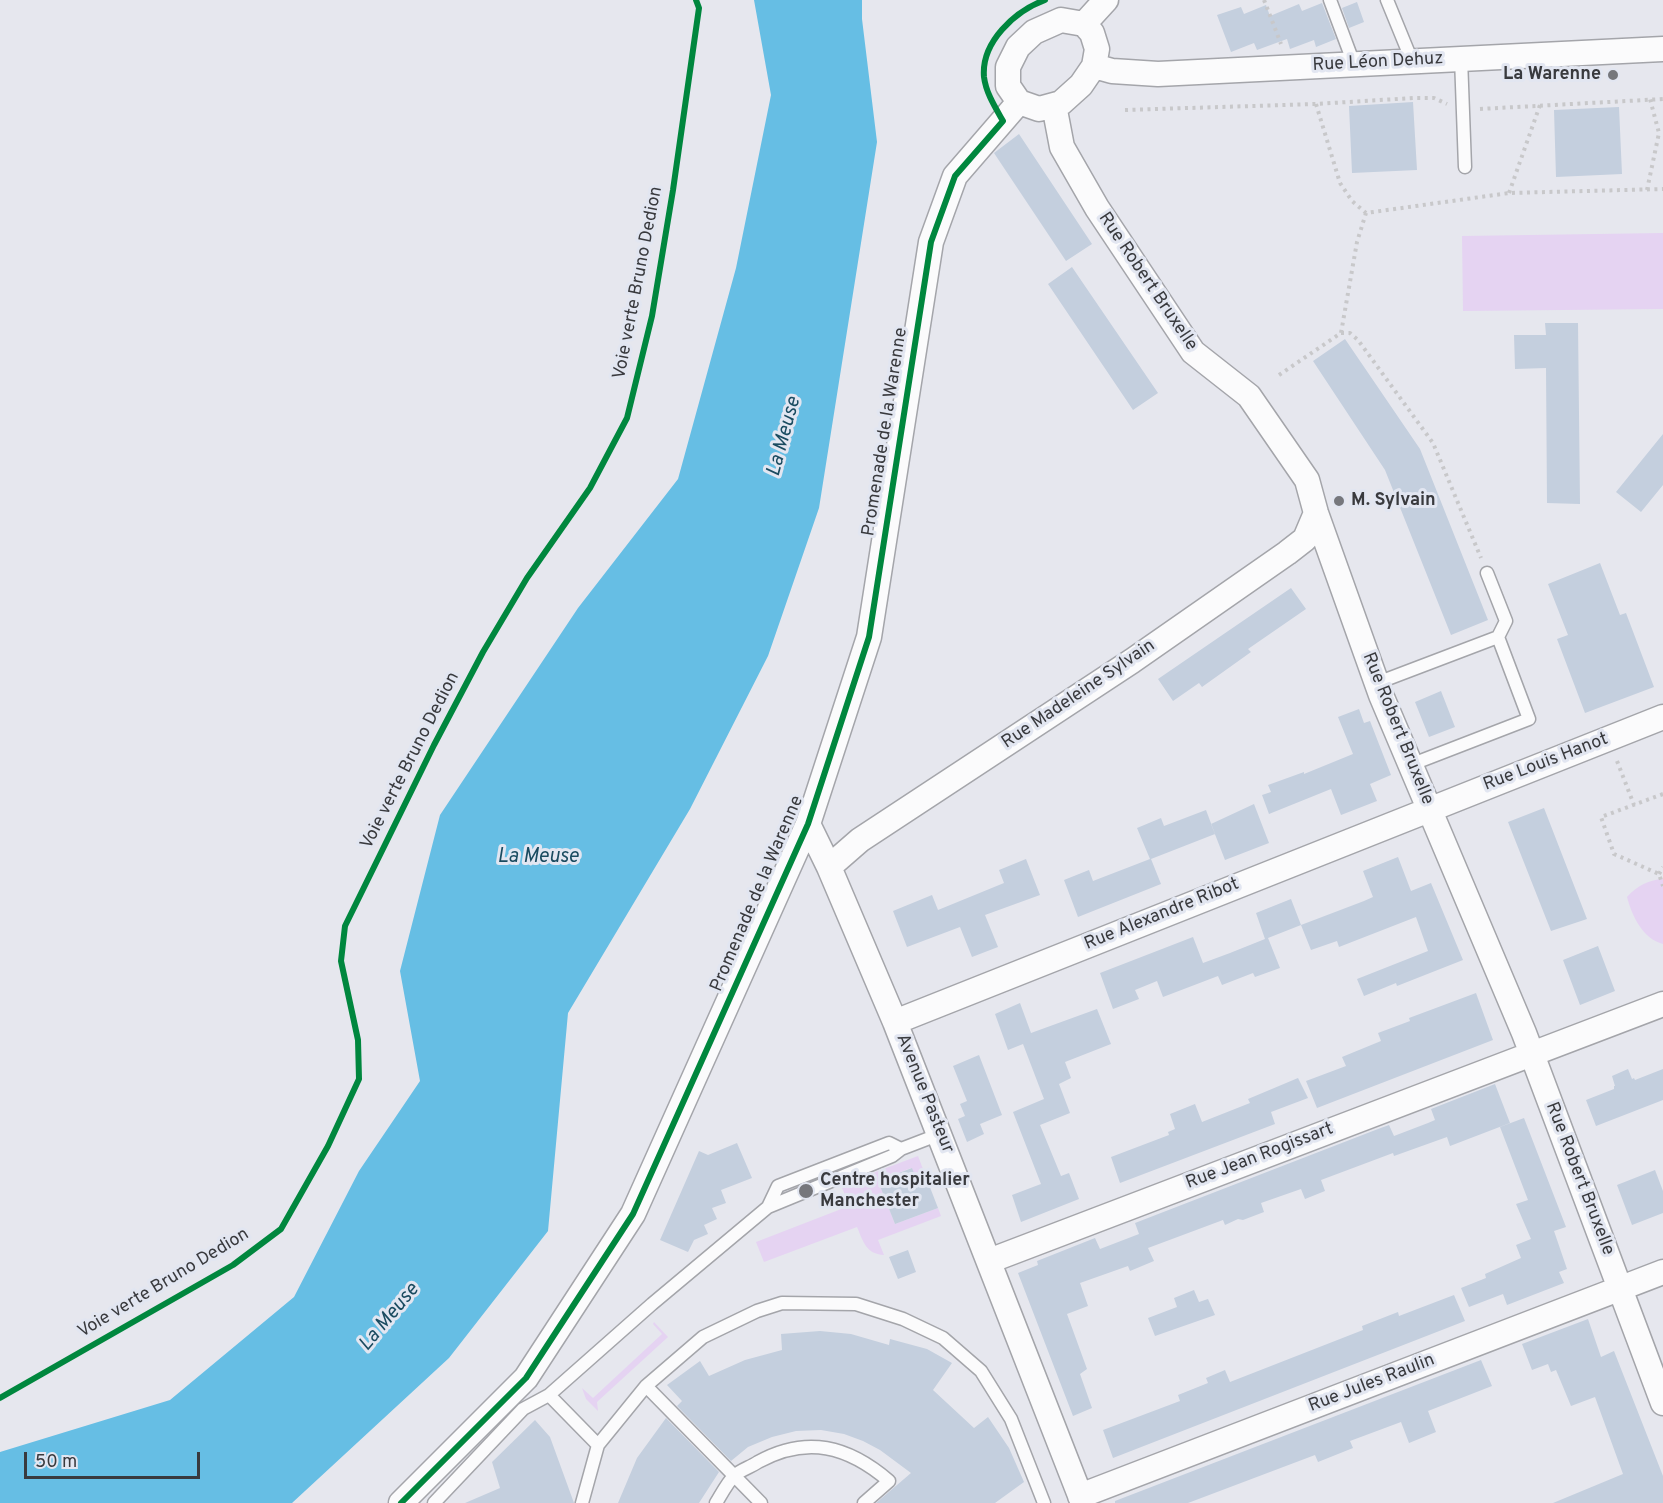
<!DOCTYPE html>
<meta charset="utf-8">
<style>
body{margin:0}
#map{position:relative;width:1663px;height:1503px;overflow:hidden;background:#e6e7ee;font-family:Overpass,sans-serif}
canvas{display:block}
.scale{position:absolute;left:24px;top:1452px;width:176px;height:27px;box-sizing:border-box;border:3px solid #393a3e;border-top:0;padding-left:8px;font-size:18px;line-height:21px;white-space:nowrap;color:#393a3e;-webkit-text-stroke:4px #e2e6f1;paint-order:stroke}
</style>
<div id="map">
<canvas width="1663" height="1503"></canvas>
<div class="scale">50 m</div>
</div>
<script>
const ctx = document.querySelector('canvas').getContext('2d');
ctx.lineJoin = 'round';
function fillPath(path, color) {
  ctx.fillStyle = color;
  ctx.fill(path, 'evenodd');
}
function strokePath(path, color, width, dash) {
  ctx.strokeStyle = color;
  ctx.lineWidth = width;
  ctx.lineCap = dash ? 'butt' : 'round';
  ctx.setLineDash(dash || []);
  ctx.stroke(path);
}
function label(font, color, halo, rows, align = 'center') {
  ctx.font = font + ' Overpass,sans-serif';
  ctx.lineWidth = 6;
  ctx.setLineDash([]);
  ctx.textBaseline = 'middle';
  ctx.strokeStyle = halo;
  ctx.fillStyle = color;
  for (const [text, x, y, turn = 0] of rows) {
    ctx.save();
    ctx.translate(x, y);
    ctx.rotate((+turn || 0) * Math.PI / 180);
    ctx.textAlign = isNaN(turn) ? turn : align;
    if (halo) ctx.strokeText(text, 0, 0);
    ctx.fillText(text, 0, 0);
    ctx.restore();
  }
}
const green = new Path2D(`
 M1663 233V309L1463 311 1462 236Z
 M1663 879V944C1643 939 1632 916 1627 897 1637 886 1648 880 1663 879Z
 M918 1156 926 1177 917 1181 911 1168 878 1181 895 1224 938 1208 941 1216 878 1240 884 1255C866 1254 863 1241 857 1227L764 1262 756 1242 849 1206 841 1185Z
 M654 1322 668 1337 597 1402 598 1411 586 1399 582 1388 593 1398 662 1334 653 1324Z`);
const water = new Path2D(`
 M754 0H862V19L877 142 819 508 768 656 690 809 568 1013 548 1231 449 1358 292 1503H0V1452L170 1400 294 1297 359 1171 420 1081 400 971 440 815 578 608 678 479 736 268 771 95Z`);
const building = new Path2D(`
 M1357 2 1364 22 1349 28 1342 8Z
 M1322 3 1336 39 1316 47 1314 40 1290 49 1287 39 1257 50 1254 43 1231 52 1217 15 1241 7 1244 14 1266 5 1270 16 1299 4 1302 11Z
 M1413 102 1417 170 1352 173 1349 106Z
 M1619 107 1622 174 1556 177 1554 110Z
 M1019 134 1092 244 1066 261 994 153Z
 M1072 267 1158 393 1133 410 1048 284Z
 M1545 323H1578L1580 504 1547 503 1546 368 1515 369 1514 335H1546Z
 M1345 339 1420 449 1488 620 1451 635 1385 470 1313 361Z
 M1663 434V485L1641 512 1616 492Z
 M1600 563 1620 615 1626 613 1654 687 1585 713 1557 639 1568 635 1548 584Z
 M1291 588 1306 609 1248 649 1251 652 1202 687 1199 683 1173 701 1158 679Z
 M1441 691 1455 727 1429 737 1415 702Z
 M1359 709 1364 723 1370 721 1391 775 1370 784 1377 801 1341 815 1331 789 1269 814 1262 795 1271 792 1268 785 1304 772V774L1353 754 1338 717Z
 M1254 804 1269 843 1225 860 1211 824Z
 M1544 808 1587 919 1551 931 1508 822Z
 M1206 810 1215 834 1151 859 1161 884 1078 917 1064 880 1089 870 1093 881 1150 859 1137 828 1161 818 1164 826Z
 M1398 857 1411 891 1431 883 1463 960 1397 986 1396 983 1364 996 1357 979 1428 951 1416 917 1339 947 1337 941 1311 950 1301 925 1268 938 1280 968 1255 977 1253 973 1222 985 1218 976 1163 997 1157 981 1135 990 1139 999 1113 1009 1100 973 1193 937 1203 963 1230 953 1265 939 1256 913 1291 899 1301 925 1364 901 1373 897 1363 871Z
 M1026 859 1040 895 985 915 998 947 972 957 960 927 907 947 893 911 932 895 938 910 1004 883 999 870Z
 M1598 946 1615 991 1580 1005 1563 960Z
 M1476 993 1493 1040 1317 1108 1306 1081 1346 1066 1342 1057 1381 1041 1378 1033 1410 1021 1409 1018Z
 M1020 1003 1031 1033 1097 1009 1111 1044 1065 1062 1071 1078 1059 1084 1070 1113 1040 1125 1061 1176 1069 1173 1079 1199 1021 1222 1012 1195 1041 1184 1013 1112 1044 1099 1023 1044 1008 1050 995 1014Z
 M979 1055 1002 1115 980 1124 984 1134 967 1142 958 1119 965 1116 960 1104 967 1101 953 1066Z
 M1628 1069 1632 1079 1634 1078 1635 1080 1663 1069V1100L1596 1126 1586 1100 1614 1089V1086H1615L1612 1076Z
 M1298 1078 1308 1098 1271 1112 1275 1124 1120 1183 1111 1157 1169 1135 1168 1132 1175 1129 1170 1114 1195 1104 1202 1122 1250 1103 1248 1099Z
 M1495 1084 1510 1123 1450 1146 1447 1137 1394 1156 1393 1153 1321 1180 1325 1191 1305 1199 1301 1189 1261 1203 1264 1212 1243 1220 1238 1219 1225 1225 1223 1220 1148 1248 1154 1261 1130 1271 1128 1266 1080 1283 1088 1306 1067 1314 1087 1369 1080 1374 1092 1408 1073 1416 1018 1273 1038 1265 1037 1261 1095 1238 1100 1249 1139 1234 1135 1223 1378 1129 1389 1125 1394 1136 1428 1123 1435 1120 1431 1109Z
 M1524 1118 1566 1227 1554 1231 1567 1269 1559 1272 1564 1283 1507 1305 1503 1294 1469 1307 1461 1288 1486 1278 1485 1274 1521 1258 1516 1245 1531 1239 1516 1204 1528 1200 1500 1127Z
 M737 1143 752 1178 721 1190 726 1203 712 1208 717 1219 704 1225 708 1234 694 1240 688 1252 660 1240 699 1151 708 1155Z
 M912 1168 917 1181 926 1177 938 1208 895 1224 878 1181Z
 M1655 1170 1663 1191V1213L1632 1225 1617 1185Z
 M908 1250 916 1272 898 1279 889 1257Z
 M1194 1290 1199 1302 1208 1299 1215 1315 1155 1336 1148 1318 1177 1307 1174 1298Z
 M1454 1295 1465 1321 1113 1458 1103 1430 1180 1401 1178 1395 1208 1383 1206 1378 1225 1370 1230 1382 1363 1330 1362 1326 1398 1312 1399 1316Z
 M1588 1319 1601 1357 1614 1351 1663 1476V1503H1553L1623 1474 1595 1397 1571 1406 1556 1370 1551 1372 1548 1364 1532 1370 1522 1344Z
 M820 1331 851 1334 889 1345 890 1339 927 1349 952 1363 933 1390 974 1428 988 1417 1009 1448 1024 1482 995 1503H876L911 1473 880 1450 863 1441 844 1434 821 1430 796 1431 772 1437 748 1447 731 1461 677 1406 682 1401 667 1385 700 1361 709 1376 745 1360 782 1350 781 1334Z
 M1481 1360 1492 1386 1428 1411 1436 1432 1409 1443 1401 1422 1350 1441 1353 1448 1318 1462 1315 1455 1188 1503H1115V1501Z
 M666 1418 719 1472 699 1503H618L637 1458Z
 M535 1420 550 1437 574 1503H465L500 1488 492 1462Z`);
const path = new Path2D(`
 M1264 0 1281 44
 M1316 104 1340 183 1352 201 1366 213 1509 193 1663 189
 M1480 109 1663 99
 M1125 110 1316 104 1413 98H1434L1447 104
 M1647 190 1659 133 1650 99
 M1509 193 1540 105
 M1341 333H1350L1358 340 1433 443 1481 558
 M1279 375 1341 333 1357 242 1366 213
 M1617 761 1634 805
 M1663 794 1601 817 1614 854 1659 874 1663 886
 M1659 874 1663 867`);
const lane = new Path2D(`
 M1330 0 1354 64
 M1387 0 1412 61
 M1461 58 1465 167
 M1377 683 1498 637
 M1410 765 1529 719 1498 637 1506 621 1487 573
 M901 1149 889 1143 778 1186 768 1207 892 1156 901 1149 940 1134
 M646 1386 761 1503
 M549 1395 598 1445 646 1386 703 1337 757 1311 782 1303 856 1304 903 1319 943 1338 981 1371 1011 1419 1044 1503
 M434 1503 523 1409 549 1395 652 1304 768 1207
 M582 1503 598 1445
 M716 1503C721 1495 727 1483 734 1476 740 1470 751 1467 758 1462 807 1435 848 1446 889 1481L864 1503`);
const street = new Path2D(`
 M1061 20 1084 24 1092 33 1097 49 1094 66 1081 85 1061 103 1039 109 1019 102 1008 86V67L1018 47 1034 32Z
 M1084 24 1106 0
 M1094 66 1112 71 1158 74 1663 49
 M1054 105 1062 147 1097 208 1193 352 1249 396 1307 480 1316 513 1381 695 1524 1033 1663 1403
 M808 824 829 867 895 1022 1083 1503
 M829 867 860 840 1132 661 1287 553 1305 539 1316 513
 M895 1022 1663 717
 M989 1261 1663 1004
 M1080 1496 1663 1272
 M401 1503 526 1378 633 1214 808 824 869 637 931 242 955 176 1019 102`);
const cycleway = new Path2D(`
 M0 1398 233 1265 281 1229 328 1146 359 1079 358 1040 341 961 345 926 434 745 483 652 527 578 590 488 627 418 652 316 673 190 699 8 696 0
 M401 1503 526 1378 633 1214 808 824 869 637 931 242 955 176 1003 121C995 107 986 93 984 77 981 42 1015 11 1045 0`);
const markers = [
 [1613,75,6,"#76777c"],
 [1339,501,6,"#76777c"],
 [806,1191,8,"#76777c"]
];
const streetNames = [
 ["Rue Léon Dehuz",1378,63,-3],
 ["Rue Robert Bruxelle",1147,282,56],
 ["Voie verte Bruno Dedion",639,283,-79],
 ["Promenade de la Warenne",886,432,-81],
 ["Rue Madeleine Sylvain",1079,695,-34],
 ["Rue Robert Bruxelle",1397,729,68],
 ["Voie verte Bruno Dedion",411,761,-63],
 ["Rue Louis Hanot",1546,763,-21],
 ["Promenade de la Warenne",758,894,-67],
 ["Rue Alexandre Ribot",1162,915,-22],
 ["Avenue Pasteur",924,1094,68],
 ["Rue Jean Rogissart",1260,1157,-21],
 ["Rue Robert Bruxelle",1579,1179,69],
 ["Voie verte Bruno Dedion",164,1284,-31],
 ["Rue Jules Raulin",1372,1384,-21]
];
const poiNames = [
 ["La Warenne",1601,75,"right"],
 ["M. Sylvain",1351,501],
 ["Centre hospitalier",820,1181],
 ["Manchester",820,1202]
];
const waterNames = [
 ["La Meuse",785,437,-75],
 ["La Meuse",538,858],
 ["La Meuse",390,1318,-50]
];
fillPath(green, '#e5d3f2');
fillPath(water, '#66bee4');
fillPath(building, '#c4cfde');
strokePath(lane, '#a4a5aa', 15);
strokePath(street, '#a4a5aa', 27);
strokePath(path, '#c8c8ca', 4, [3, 4.5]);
strokePath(lane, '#fbfbfc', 12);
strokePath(street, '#fbfbfc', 24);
strokePath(cycleway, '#00873e', 6);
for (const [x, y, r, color] of markers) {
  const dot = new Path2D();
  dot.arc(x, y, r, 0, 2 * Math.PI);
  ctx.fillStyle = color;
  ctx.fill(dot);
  strokePath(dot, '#e2e6f1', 2);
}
label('18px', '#393a3e', '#e2e6f1', streetNames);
label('bold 18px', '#393a3e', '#e2e6f1', poiNames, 'left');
label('italic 20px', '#1a4b60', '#e2e6f1', waterNames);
</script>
